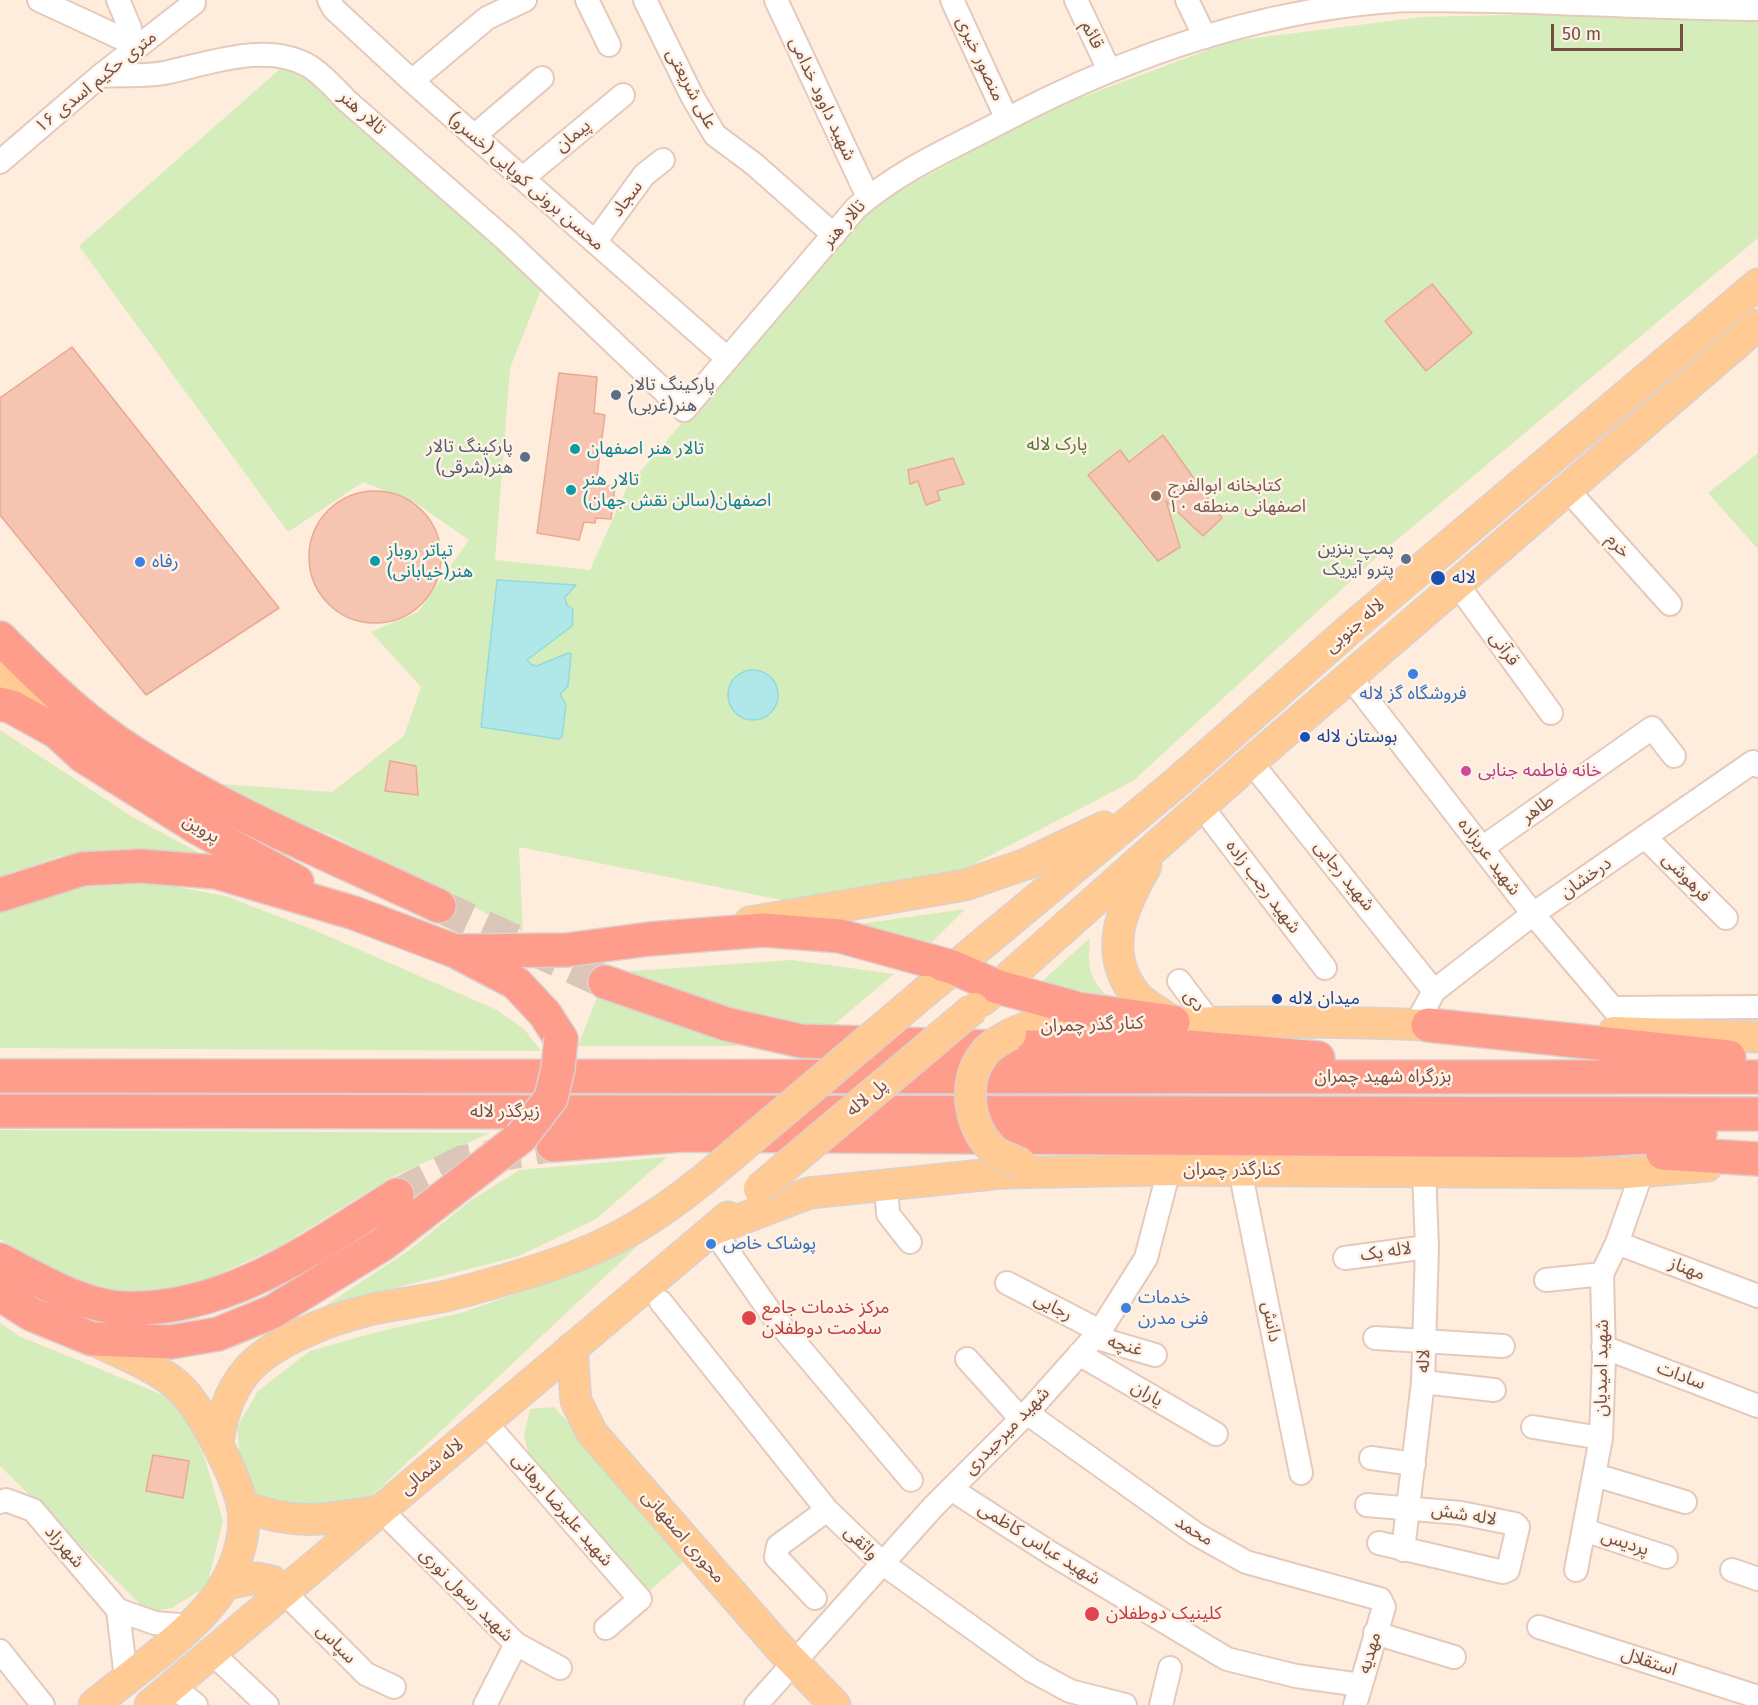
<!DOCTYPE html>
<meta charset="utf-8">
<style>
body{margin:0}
#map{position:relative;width:1758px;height:1705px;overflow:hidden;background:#feeddd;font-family:"Fira Sans",sans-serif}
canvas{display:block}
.scale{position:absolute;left:1551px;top:24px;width:132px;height:27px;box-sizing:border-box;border:3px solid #754f44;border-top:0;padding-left:8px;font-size:18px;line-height:21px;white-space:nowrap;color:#754f44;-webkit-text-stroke:4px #fff2e5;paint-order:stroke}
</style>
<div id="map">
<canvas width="1758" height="1705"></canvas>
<div class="scale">50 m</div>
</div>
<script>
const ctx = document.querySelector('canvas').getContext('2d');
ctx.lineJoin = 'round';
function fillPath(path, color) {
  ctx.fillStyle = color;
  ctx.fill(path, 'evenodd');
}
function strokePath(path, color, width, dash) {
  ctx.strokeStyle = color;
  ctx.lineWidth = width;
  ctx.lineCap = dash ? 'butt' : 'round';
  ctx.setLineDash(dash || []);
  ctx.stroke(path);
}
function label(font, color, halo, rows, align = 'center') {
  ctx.font = font + ' "Fira Sans","Noto Sans Arabic",sans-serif';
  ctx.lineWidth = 5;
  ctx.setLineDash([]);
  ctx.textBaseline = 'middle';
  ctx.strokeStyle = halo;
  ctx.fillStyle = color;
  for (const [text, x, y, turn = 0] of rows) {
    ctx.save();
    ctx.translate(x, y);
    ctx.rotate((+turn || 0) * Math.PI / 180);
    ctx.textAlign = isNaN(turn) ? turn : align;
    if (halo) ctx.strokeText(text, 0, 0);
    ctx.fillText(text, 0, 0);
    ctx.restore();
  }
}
const green = new Path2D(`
 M1584 13 1758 17V238L1380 554 1133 781 949 877 787 901 519 847 523 932 335 837 205 783 332 792 404 736 421 687 371 632 418 612 469 540 416 503 363 482 288 532 79 246 288 62 543 285 510 368 495 560 590 570 627 487 866 209 1045 111 1232 41 1422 17Z
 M1758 453V549L1708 493Z
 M0 730 131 816 216 862 149 854 60 856 0 877Z
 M156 883 225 896 314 930 497 1010 524 1029 541 1051 0 1048V910L67 888Z
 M965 909 924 950 853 925Z
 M1090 938C1088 965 1088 976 1106 995L1039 984Z
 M792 960 894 974 831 1027 753 1017 619 972Z
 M600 990 739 1046H578Z
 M0 1130 490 1133 390 1178 280 1246 185 1290 115 1295 62 1278 0 1239Z
 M667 1157 596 1219 519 1256 325 1306 411 1249 470 1201 520 1170Z
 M646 1238 361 1506 262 1505 241 1467 237 1427 258 1391 310 1351 377 1332 461 1313 553 1281Z
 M0 1323 19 1336 180 1402 205 1459 223 1521 207 1586 172 1608 148 1612 0 1466Z
 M554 1407 691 1555 648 1592 531 1462 524 1436 530 1409Z`);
const water = new Path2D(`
 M497 580 576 585 565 597 567 605 573 609 572 626 527 660 532 665 537 666 568 653 571 654 568 686 560 694 566 705 562 737 558 739 481 727Z
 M728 695a25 25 0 1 1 50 0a25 25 0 1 1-50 0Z`);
const building = new Path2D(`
 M1432 284 1472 333 1426 371 1385 321Z
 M72 347 279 608 146 695 0 515V398Z
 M559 373 597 377 594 413 605 415 596 483 615 487 611 519 596 518 595 523 584 522 579 540 537 533Z
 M1163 435 1222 518 1203 536 1166 501 1180 547 1158 561 1088 475 1120 450 1129 462Z
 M953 458 964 484 937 491 940 500 926 505 918 481 910 484 908 470Z
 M309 557a66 66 0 1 1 132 0a66 66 0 1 1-132 0Z
 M390 761 416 766 418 795 385 791Z
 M153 1455 189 1461 183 1498 146 1491Z`);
const highwayTunnel = new Path2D(`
 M439 906 605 982
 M397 1195 462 1162 553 1145`);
const minor = new Path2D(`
 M39 0 138 46
 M118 0 130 28 126 40
 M329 0 334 9 412 81 728 359
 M587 0 609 45
 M645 0 692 96 715 135 754 164 834 235
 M776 0 868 197
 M952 0 1007 119
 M1076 0 1109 70
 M1187 0 1205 37
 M100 76C120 74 144 77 164 73 208 64 266 41 309 66 323 75 335 88 346 100L506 240 684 410 856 208C901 169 952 148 1003 121 1128 55 1264 8 1406 0 1448 0 1492 1 1534 2 1609 5 1683 8 1758 9
 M412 81 487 18 525 0
 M474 136 542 78
 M0 162 100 76 194 3 192 0
 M523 178 623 95
 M595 242 644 175 663 160
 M1567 489 1670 604
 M1457 584 1551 713
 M1350 677 1533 914 1633 1032
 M1251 762 1434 991
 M1202 807 1325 968
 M1645 837 1726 918
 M1482 848 1652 728 1674 756
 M1179 981 1210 1022
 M1614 1008 1758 1007
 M1416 1024 1434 991 1533 914 1753 762 1758 766
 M1240 1170 1301 1473
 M886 1185 888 1214 910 1242
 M713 1230 773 1316 911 1480
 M1617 1243 1758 1296
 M1345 1258 1427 1247
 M1546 1280 1602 1274
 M1007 1283 1100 1331
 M661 1302 827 1510 882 1563 1031 1670 1070 1691 1125 1705
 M1094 1337 1155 1355
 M1375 1338 1503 1346
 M1603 1347 1758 1406
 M1079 1354 1216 1434
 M967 1359 1021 1419
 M1423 1382 1494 1390
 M1027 1413 1196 1534 1246 1562 1380 1599 1384 1607 1355 1705
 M485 1422 640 1599 606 1628
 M1533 1427 1601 1438
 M1371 1458 1414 1464
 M1595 1475 1685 1502
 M951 1489 1052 1554 1227 1659 1296 1676 1361 1685
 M0 1502 6 1500 33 1510 118 1610
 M1367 1505 1461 1513 1515 1524 1518 1527 1508 1570 1503 1572 1379 1543
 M381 1510 516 1644 560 1668
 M1584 1530 1666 1557
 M1403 1550 1423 1382 1427 1247 1424 1171
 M1576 1570 1601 1438 1604 1357 1602 1274 1617 1243 1642 1172
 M1732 1570 1758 1579
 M284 1592 366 1674 394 1687
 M815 1598 776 1557 778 1546 827 1510
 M1539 1627 1758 1697
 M1375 1633 1454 1657
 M0 1651 43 1705
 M212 1653 267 1705
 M126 1679 118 1610 155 1623 191 1626
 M173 1686 196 1705
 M485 1705 516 1644
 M756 1705 933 1507 1027 1413 1100 1331 1146 1258 1169 1170
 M1161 1705 1170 1668`);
const major = new Path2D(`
 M0 678 42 718
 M1146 866C1123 906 1101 952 1136 995 1145 1005 1162 1014 1173 1022
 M750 922 965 885 1026 864 1104 827
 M926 991 1176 783 1351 628 1758 284
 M983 1000 1251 762 1758 325
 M1614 1032 1758 1037
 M1011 1034 1027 1027C1169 1022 1311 1019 1452 1026
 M713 1230 809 1193 1002 1173 1156 1170 1626 1173 1707 1166
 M92 1339C120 1353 153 1365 177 1385 200 1405 236 1475 242 1505 249 1537 233 1575 215 1599 187 1636 131 1674 94 1705
 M572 1348 576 1401 592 1433 778 1646 835 1705
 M218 1445C220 1420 229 1393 245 1373 269 1342 332 1319 369 1310 396 1304 423 1301 450 1295 492 1284 536 1272 576 1256 632 1235 677 1202 722 1164
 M243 1506C293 1526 326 1520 377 1511
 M225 1584 257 1578 272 1581 275 1590 272 1602
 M150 1705 728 1217`);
const highway = new Path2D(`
 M0 638C36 674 74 712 116 741 215 809 331 855 439 906
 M0 704 12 707 57 732 83 756 198 828 297 882
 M0 895 82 869 140 866 216 872 354 913 455 951 516 983 545 1014 561 1039
 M455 951 566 950 649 939 764 930 840 936 952 967 998 987 1079 1009 1173 1022
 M605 982 726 1024 801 1041 994 1047H1189L1318 1058
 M1428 1025 1729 1057
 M0 1076 1758 1077
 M0 1111 1758 1114
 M553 1145 682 1135 1575 1141 1700 1134
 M1663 1153 1758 1159
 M0 1260C36 1278 81 1306 122 1308 225 1313 314 1247 397 1195
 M0 1294 31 1314 92 1339 171 1342 218 1334 272 1312 383 1244 521 1137`);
const majorBridge = new Path2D(`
 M1011 1034C1004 1038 994 1043 988 1049 961 1077 967 1124 993 1150 1000 1156 1013 1160 1022 1164
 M722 1164 926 991
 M759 1189 974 1008`);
const highwayBridge = new Path2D(`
 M521 1137 551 1098 558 1068 561 1039`);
const markers = [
 [616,395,6,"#5c6f8a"],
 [575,449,6,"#0f9aa8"],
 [525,457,6,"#5c6f8a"],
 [571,490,6,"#0f9aa8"],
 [1156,496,6,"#8d6e63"],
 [1406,559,6,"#5c6f8a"],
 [375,561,6,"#0f9aa8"],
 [140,562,6,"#3f7fe0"],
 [1438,578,8,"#1a4fb4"],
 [1413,674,6,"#3f7fe0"],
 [1305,737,6,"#1a4fb4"],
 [1466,771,6,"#d1479c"],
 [1277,999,6,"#1a4fb4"],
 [711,1244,6,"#3f7fe0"],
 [1126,1308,6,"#3f7fe0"],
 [749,1318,8,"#e0444e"],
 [1092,1614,8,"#e0444e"]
];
const streetNames = [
 ["قائم",1092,35,64],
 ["منصور خیری",980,59,65],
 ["۱۶ متری حکیم اسدی",96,82,-39],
 ["علی شریعتی",691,89,62],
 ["شهید داوود خدامی",822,99,65],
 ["تالار هنر",362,113,42],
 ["پیمان",573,136,-40],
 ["محسن برونی کوپایی (خسرو)",526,182,41],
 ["سجاد",627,199,-53],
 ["تالار هنر",844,224,-49],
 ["خرم",1618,546,48],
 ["لاله جنوبی",1355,626,-41],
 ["قرآنی",1504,649,54],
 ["طاهر",1538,809,-35],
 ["پروین",201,829,30],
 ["شهید عربزاده",1489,857,53],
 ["شهید رجایی",1344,876,51],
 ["درخشان",1586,878,-35],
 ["فرهوشی",1686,878,46],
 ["شهید رجب زاده",1263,887,53],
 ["دی",1194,1001,53],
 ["کنار گذر چمران",1092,1025,-2],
 ["بزرگراه شهید چمران",1383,1077],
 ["پل لاله",867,1098,-40],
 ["زیرگذر لاله",505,1112],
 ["کنارگذر چمران",1232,1170],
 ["لاله یک",1386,1252,-8],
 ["مهناز",1687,1269,21],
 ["رجایی",1053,1307,27],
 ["دانش",1271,1322,79],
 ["غنچه",1125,1346,16],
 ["لاله",1424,1361,-88],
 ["شهید امیدیان",1602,1368,-89],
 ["سادات",1681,1376,21],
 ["یاران",1147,1394,30],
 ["شهید میرحیدری",1007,1431,-46],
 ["لاله شمالی",432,1467,-40],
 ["شهید علیرضا برهانی",562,1510,49],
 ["لاله شش",1464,1515,9],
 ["محمد",1194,1531,32],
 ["محوری اصفهانی",683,1537,49],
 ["واثقی",861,1543,44],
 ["پردیس",1625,1543,18],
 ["شهید عباس کاظمی",1039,1544,32],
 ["شهرزاد",64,1547,49],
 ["شهید رسول نوری",466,1595,45],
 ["سپاس",336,1644,45],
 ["مهدیه",1370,1653,-74],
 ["استقلال",1649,1662,18]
];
const serviceNames = [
 ["پارکینگ تالار",628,385,"left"],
 ["هنر(غربی)",628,406,"left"],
 ["پارکینگ تالار",513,447],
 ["هنر(شرقی)",513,468],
 ["پمپ بنزین",1394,549],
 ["پترو آیریک",1394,570]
];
const parkNames = [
 ["پارک لاله",1057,445]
];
const cultureNames = [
 ["تالار هنر اصفهان",587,449],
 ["تالار هنر",583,480],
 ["اصفهان(سالن نقش جهان)",583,501],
 ["تیاتر روباز",387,551],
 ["هنر(خیابانی)",387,572]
];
const educationNames = [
 ["کتابخانه ابوالفرج",1168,486],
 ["اصفهانی منطقه ۱۰",1168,507]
];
const shopNames = [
 ["رفاه",152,562],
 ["فروشگاه گز لاله",1413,694,"center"],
 ["پوشاک خاص",723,1244],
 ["خدمات",1138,1298],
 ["فنی مدرن",1138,1319]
];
const transitNames = [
 ["لاله",1452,578],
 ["بوستان لاله",1317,737],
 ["میدان لاله",1289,999]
];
const hotelNames = [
 ["خانه فاطمه جنابی",1478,771]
];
const healthNames = [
 ["مرکز خدمات جامع",762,1308],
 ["سلامت دوطفلان",762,1329],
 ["کلینیک دوطفلان",1106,1614]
];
fillPath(green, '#d5ecbb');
fillPath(water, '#b0e8e9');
strokePath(water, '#96d9dc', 1.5);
fillPath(building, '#f6c5b2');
strokePath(building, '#eaa891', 1.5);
strokePath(highwayTunnel, '#dcc6b7', 33, [33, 16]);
strokePath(minor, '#e5cabc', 26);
strokePath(major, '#dbd1ce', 33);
strokePath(highway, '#dbd1ce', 36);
strokePath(minor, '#fff', 22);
strokePath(major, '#ffca93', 30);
strokePath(highway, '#ff9d8d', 33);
strokePath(majorBridge, '#dbd1ce', 33, []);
strokePath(highwayBridge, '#dbd1ce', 36, []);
strokePath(majorBridge, '#ffca93', 30);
strokePath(highwayBridge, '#ff9d8d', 33);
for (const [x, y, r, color] of markers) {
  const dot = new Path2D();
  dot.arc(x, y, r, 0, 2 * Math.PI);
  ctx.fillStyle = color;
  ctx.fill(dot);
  strokePath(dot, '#fff2e5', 2);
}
label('18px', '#754f44', '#fff2e5', streetNames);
label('18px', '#4e5e75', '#fff2e5', serviceNames, 'right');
label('18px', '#527738', '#fff2e5', parkNames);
label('18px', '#0d838f', '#fff2e5', cultureNames, 'left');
label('18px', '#785e54', '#fff2e5', educationNames, 'left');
label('18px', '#366cbe', '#fff2e5', shopNames, 'left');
label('18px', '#164399', '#fff2e5', transitNames, 'left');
label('18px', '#b23c85', '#fff2e5', hotelNames, 'left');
label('18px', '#be3a42', '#fff2e5', healthNames, 'left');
</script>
